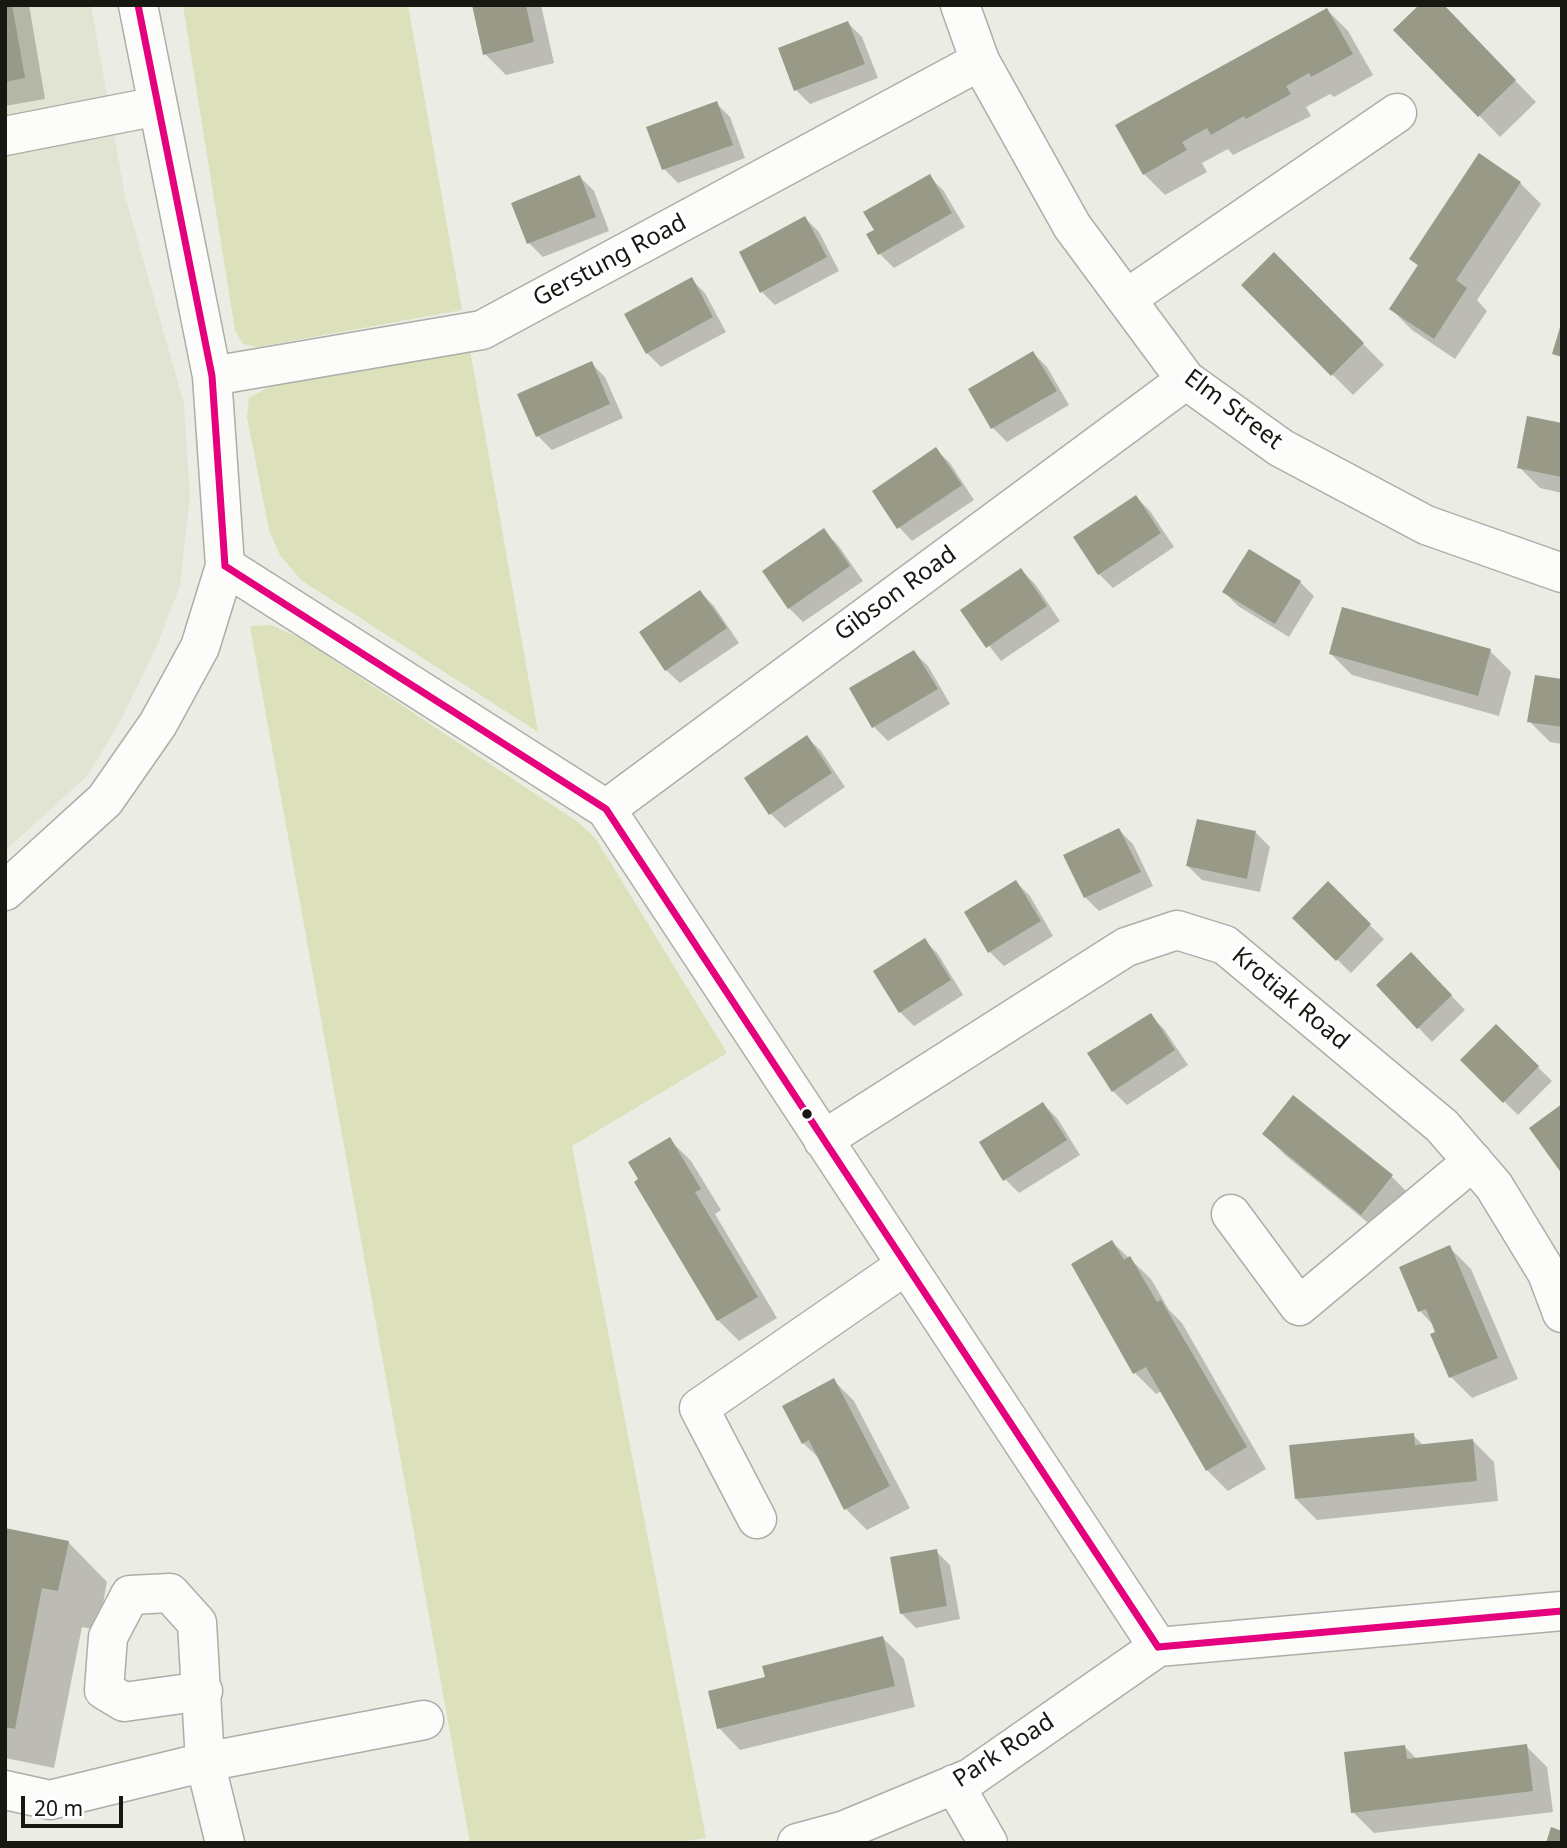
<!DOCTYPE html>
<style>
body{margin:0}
#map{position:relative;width:1567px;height:1848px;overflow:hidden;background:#ebece3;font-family:"Noto Sans",sans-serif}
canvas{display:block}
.frame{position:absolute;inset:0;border:7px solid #171812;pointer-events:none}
.scale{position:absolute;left:21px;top:1796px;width:102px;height:32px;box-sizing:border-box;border:4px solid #171812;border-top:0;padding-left:9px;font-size:21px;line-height:24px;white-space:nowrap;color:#171812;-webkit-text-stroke:5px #fff;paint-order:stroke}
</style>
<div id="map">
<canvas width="1567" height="1848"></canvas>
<div class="frame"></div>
<div class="scale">20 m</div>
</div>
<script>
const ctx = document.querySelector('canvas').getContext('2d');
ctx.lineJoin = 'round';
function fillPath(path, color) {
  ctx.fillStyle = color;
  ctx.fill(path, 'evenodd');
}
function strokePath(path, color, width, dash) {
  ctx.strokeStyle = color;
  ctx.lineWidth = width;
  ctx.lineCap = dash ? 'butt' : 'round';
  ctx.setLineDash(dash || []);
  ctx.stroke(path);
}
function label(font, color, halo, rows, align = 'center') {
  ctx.font = font + ' "Noto Sans",sans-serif';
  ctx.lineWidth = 7;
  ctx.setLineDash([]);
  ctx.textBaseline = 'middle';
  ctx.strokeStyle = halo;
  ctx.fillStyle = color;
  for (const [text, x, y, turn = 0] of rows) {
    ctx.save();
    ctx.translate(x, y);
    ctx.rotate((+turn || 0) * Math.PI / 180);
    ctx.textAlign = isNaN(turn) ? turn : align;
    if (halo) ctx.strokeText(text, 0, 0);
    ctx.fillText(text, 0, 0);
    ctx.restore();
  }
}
const built = new Path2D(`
 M5 5H91L125 196 184 404 190 496 180 586 156 648 121 720 88 775 5 851Z`);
const green = new Path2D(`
 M183 5H408L462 310 258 347 243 344 235 330Z
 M470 350 538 732 301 580 280 555 269 530 247 417 249 398 282 380Z
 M271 625 302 639 579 823 596 839 727 1053 572 1146 706 1838 670 1843H470L250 626Z`);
const shadow = new Path2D(`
 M5 5H29L45 99 5 106Z
 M474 5H541L554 63 506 75 485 54Z
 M1442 5 1536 102 1500 137 1396 30Z
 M1327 10 1348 31 1373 75 1334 97 1330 94 1306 107 1311 116 1233 155 1228 149 1202 163 1207 172 1165 195 1144 174Z
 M848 23 862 37 878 78 810 104 796 90Z
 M716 103 730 117 745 158 678 183 664 169Z
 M929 176 943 190 965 227 894 268 880 254Z
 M580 177 594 191 609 231 543 257 529 243 513 204Z
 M1520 183 1541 204 1477 300 1487 311 1455 359 1412 330 1391 309 1419 267 1411 259Z
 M805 218 819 232 839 271 775 305 762 292Z
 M1274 254 1384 365 1353 395 1243 285Z
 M691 279 705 293 726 332 661 367 647 353Z
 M1033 353 1047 367 1069 405 1007 442 993 428 970 389Z
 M591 363 605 377 623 418 552 450 538 436Z
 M1562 425V493L1540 488 1519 467Z
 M936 450 950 463 974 500 912 541 899 527Z
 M1136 497 1150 511 1174 547 1113 588 1099 574Z
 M824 531 838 545 863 581 803 622 789 608 764 572Z
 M1021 570 1035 584 1060 621 1001 661 962 611Z
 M1300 582 1314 596 1289 637 1238 606 1224 592Z
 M700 592 714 606 739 643 680 683 666 670Z
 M1490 651 1511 672 1499 716 1352 675 1331 654Z
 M914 652 928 666 950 704 888 741 874 727Z
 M1562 681V744L1550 742 1529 721Z
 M807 737 821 751 845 787 785 828 771 814 746 778Z
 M1119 830 1133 844 1153 886 1099 911 1085 897Z
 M1256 833 1270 847 1260 892 1202 880 1188 866Z
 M1016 882 1030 896 1053 936 1004 966 990 952Z
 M1328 884 1384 939 1351 973 1295 918Z
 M924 940 938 954 963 995 914 1026 900 1012Z
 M1425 968 1465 1010 1432 1042 1378 985Z
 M1150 1015 1164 1029 1188 1065 1127 1105 1113 1091Z
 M1496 1026 1552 1081 1518 1115 1462 1060Z
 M1294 1098 1392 1177 1413 1198 1383 1235 1285 1155 1264 1134Z
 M1043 1104 1057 1118 1080 1155 1019 1193 1005 1179Z
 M670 1140 691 1161 721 1210 715 1214 777 1318 739 1341 718 1320Z
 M1112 1242 1151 1279 1169 1310 1182 1323 1266 1469 1228 1491 1207 1470 1162 1391 1156 1394 1135 1373 1073 1265Z
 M1450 1248 1471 1269 1518 1379 1472 1398 1451 1377 1433 1335 1437 1332 1435 1327 1420 1311 1401 1268Z
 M833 1380 854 1401 910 1508 867 1530 846 1509 823 1462 803 1443Z
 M1413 1435 1424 1446 1473 1441 1494 1462 1498 1501 1317 1520 1296 1499Z
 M5 1530 68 1542 107 1582 98 1630 82 1627 54 1768 5 1758Z
 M936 1551 950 1565 960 1619 916 1628 902 1614Z
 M883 1638 904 1659 915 1707 740 1750 719 1728 767 1678Z
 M1526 1746 1547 1767 1553 1812 1374 1833 1353 1812 1405 1747 1417 1759Z`);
const building = new Path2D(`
 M5 5H12L25 78 5 82Z
 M472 5H526L534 42 483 55Z
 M1419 5H1444L1516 80 1478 117 1393 30Z
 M1327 8 1353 54 1311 77 1309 73 1286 86 1291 94 1246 119 1244 116 1211 135 1207 128 1182 142 1187 150 1143 175 1115 125Z
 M848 21 865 64 794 91 778 48Z
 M717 101 733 145 662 170 646 127Z
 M1479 153 1521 182 1456 280 1467 288 1434 339 1389 309 1418 265 1409 259Z
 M930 174 952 213 878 255 866 234 874 230 863 212Z
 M580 175 596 217 527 244 511 203Z
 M805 216 827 257 760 293 739 252Z
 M1274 252 1364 343 1331 376 1241 285Z
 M692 277 713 317 646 354 624 314Z
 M1561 324 1562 325V357L1552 354Z
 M1033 351 1057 391 991 429 968 389Z
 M592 361 610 404 536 437 517 394Z
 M1527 416 1562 423V477L1517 468Z
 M936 447 962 485 897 529 872 491Z
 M1136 495 1161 533 1098 575 1073 537Z
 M824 528 850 566 788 609 762 571Z
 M1249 549 1301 581 1275 624 1222 592Z
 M1021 568 1047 606 986 648 960 610Z
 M700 590 727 628 665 671 639 632Z
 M1342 607 1491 649 1478 696 1329 654Z
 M914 650 938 689 872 728 849 688Z
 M1535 675 1562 679V727L1527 722Z
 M807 735 832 773 769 815 744 778Z
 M1197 819 1256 831 1247 879 1186 866Z
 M1119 828 1141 872 1084 898 1063 855Z
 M1016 880 1041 921 988 953 964 912Z
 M1328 881 1371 924 1336 961 1292 918Z
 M925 938 951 980 899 1013 873 971Z
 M1411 952 1452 995 1417 1029 1376 985Z
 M1151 1013 1175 1050 1112 1092 1087 1053Z
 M1496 1024 1539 1066 1503 1103 1460 1060Z
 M1293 1095 1393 1175 1361 1215 1262 1134Z
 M1043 1102 1067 1140 1003 1181 979 1142Z
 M1562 1104V1174L1529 1128Z
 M670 1137 701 1189 695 1192 758 1297 717 1321 634 1182 638 1179 628 1162Z
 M1112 1240 1124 1260 1130 1256 1157 1302 1161 1300 1247 1447 1206 1471 1146 1367 1133 1374 1071 1264Z
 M1450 1245 1498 1358 1449 1378 1430 1334 1435 1332 1426 1309 1418 1312 1399 1267Z
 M834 1378 890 1486 844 1510 809 1440 802 1444 782 1406Z
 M1414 1433 1415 1445 1473 1439 1477 1481 1295 1499 1289 1445Z
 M5 1528 69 1541 58 1591 42 1588 15 1729 5 1727Z
 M937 1549 947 1606 900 1614 890 1557Z
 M883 1636 895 1686 717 1729 708 1691 765 1677 762 1666Z
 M1527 1744 1533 1791 1351 1813 1344 1752 1405 1745 1407 1759Z
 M1551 1827 1562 1831V1843H1546Z`);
const minor = new Path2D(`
 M960 5 980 61 1072 226 1186 380 1281 448 1426 525 1562 573
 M5 136 158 106
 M1126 299 1397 113
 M212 376 482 330 980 61
 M225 566 606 809 1158 1647
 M606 809 1186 380
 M5 891 105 800 158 724 200 647 225 566 212 376 138 5
 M823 1140 1126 947 1177 930 1225 945 1442 1126 1494 1186 1547 1273 1562 1313
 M1231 1214 1299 1306 1473 1161
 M757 1519 699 1408 906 1265
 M203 1691 124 1702 104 1690 108 1637 130 1595 170 1593 197 1623 205 1762 424 1720
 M954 1784 988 1843
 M5 1790 50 1800 205 1762 225 1843
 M797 1843 845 1830 970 1778 1158 1647 1562 1611`);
const bus1 = new Path2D(`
 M138 5 212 376 225 566
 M225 566 606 809 1158 1647
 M1158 1647 1562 1611`);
const markers = [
 [807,1114,6,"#171812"]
];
const streetNames = [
 ["Gerstung Road",610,261,-28],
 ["Elm Street",1233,410,37],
 ["Gibson Road",896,594,-36],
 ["Krotiak Road",1290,999,40],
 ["Park Road",1004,1751,-33]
];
fillPath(built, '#e2e4d3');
fillPath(green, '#dce0bb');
fillPath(shadow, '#0003');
fillPath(building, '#989987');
strokePath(minor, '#adaea7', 41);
strokePath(minor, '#fcfcfb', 38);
strokePath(bus1, '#e5007d', 7);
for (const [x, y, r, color] of markers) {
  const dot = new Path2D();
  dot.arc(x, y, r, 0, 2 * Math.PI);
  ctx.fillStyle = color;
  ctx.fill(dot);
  strokePath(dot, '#fff', 2.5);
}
label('24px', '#171812', '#fff', streetNames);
</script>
